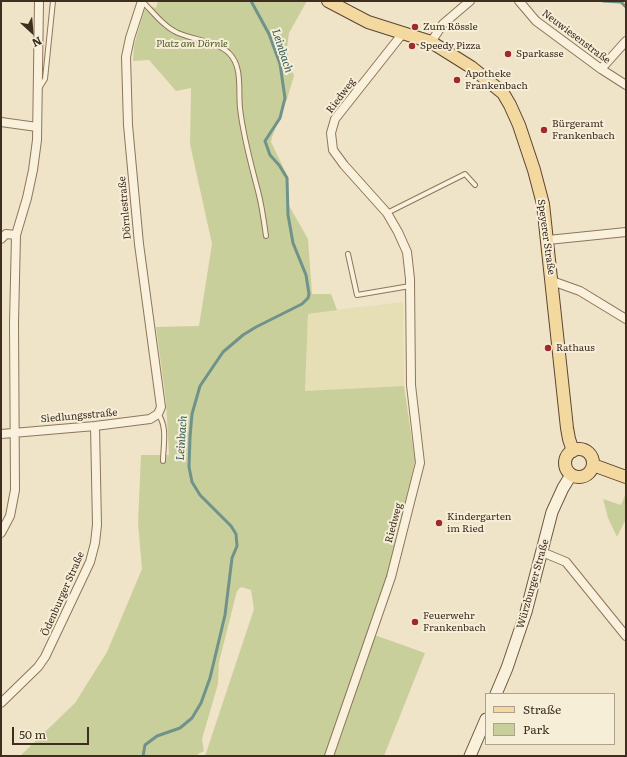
<!DOCTYPE html>
<meta charset="utf-8">
<style>
body{margin:0}
#map{position:relative;width:627px;height:757px;overflow:hidden;background:#f0e4c8;font-family:Literata,serif}
canvas{display:block}
.frame{position:absolute;inset:0;border:2px solid #3d2e20;pointer-events:none}
.legend{position:absolute;left:485px;top:693px;width:130px;height:52px;box-sizing:border-box;background:#f7eed8;border:1px solid #ada18e;margin:0;padding:5px 7px;list-style:none;font-size:12px;color:#3d2e20}
.legend li{display:flex;align-items:center;gap:8px;height:20px}
.legend b{width:20px;border:1px solid #ada18e}
.north{position:absolute;left:12px;top:12px;width:40px;height:40px;-webkit-text-stroke:3px #f7eed8;paint-order:stroke;rotate:154deg;font-size:11px;font-weight:700;line-height:16px;text-align:center;color:#3d2e20}
.north::after{content:'';display:block;margin:auto;width:14px;height:18px;background:#3d2e20;clip-path:polygon(50% 0,100% 100%,50% 72%,0 100%)}
.scale{position:absolute;left:12px;top:727px;width:77px;height:18px;box-sizing:border-box;border:2px solid #3d2e20;border-top:0;padding-left:5px;font-size:12px;line-height:14px;white-space:nowrap;color:#3d2e20;-webkit-text-stroke:3px #f7eed8;paint-order:stroke}
</style>
<div id="map">
<canvas width="627" height="757"></canvas>
<div class="frame"></div>
<ul class="legend">
<li><b style="height:5px;background:#f3d9a0"></b>Straße</li>
<li><b style="height:11px;background:#c9cf9b"></b>Park</li>
</ul>
<div class="north">N</div>
<div class="scale">50 m</div>
</div>
<script>
const ctx = document.querySelector('canvas').getContext('2d');
ctx.lineJoin = 'round';
function fillPath(path, color) {
  ctx.fillStyle = color;
  ctx.fill(path, 'evenodd');
}
function strokePath(path, color, width, dash) {
  ctx.strokeStyle = color;
  ctx.lineWidth = width;
  ctx.lineCap = dash ? 'butt' : 'round';
  ctx.setLineDash(dash || []);
  ctx.stroke(path);
}
function label(font, color, halo, rows, align = 'center') {
  ctx.font = font + ' Literata,serif';
  ctx.lineWidth = 4;
  ctx.setLineDash([]);
  ctx.textBaseline = 'middle';
  ctx.strokeStyle = halo;
  ctx.fillStyle = color;
  for (const [text, x, y, turn = 0] of rows) {
    ctx.save();
    ctx.translate(x, y);
    ctx.rotate((+turn || 0) * Math.PI / 180);
    ctx.textAlign = isNaN(turn) ? turn : align;
    if (halo) ctx.strokeText(text, 0, 0);
    ctx.fillText(text, 0, 0);
    ctx.restore();
  }
}
const farmland = new Path2D(`
 M403 302 404 386 305 391 308 313Z`);
const green = new Path2D(`
 M158 1H307L289 33 287 48 289 62 294 76 287 99 272 137 271 142 288 177V204L308 239 312 294H331L337 310 308 314 305 391 404 386 415 461 387 576 369 633 425 653 384 756H205L254 609 251 590 241 587 237 591 219 662 218 684 202 739 204 751 198 754 199 756H20L75 703 107 652 142 569 138 523 141 455H169L166 401 156 327 199 326 212 244 190 144 191 88 176 91 149 60 133 61 134 45 146 5 156 8Z
 M626 493V519L617 537 608 518 603 499 621 505Z`);
const stream = new Path2D(`
 M603 1 621 2 626 7
 M143 756 145 745 157 736 180 728 192 718 201 703 210 678 225 615 232 558 237 546 236 534 231 526 200 495 192 482 189 467 190 437 192 414 200 386 223 352 243 335 256 327 302 304 308 298 309 294 306 275 293 243 288 215 287 178 279 165 270 155 265 141 280 118 285 98 280 64 269 34 251 1`);
const service = new Path2D(`
 M142 1C153 12 164 27 178 33 194 40 216 41 229 53 243 67 238 90 240 108 243 136 251 164 258 191 262 206 264 221 266 236
 M40 87 45 79 53 1
 M387 213 465 174 475 185
 M348 254 357 295 410 286
 M158 414C168 426 163 447 163 461`);
const minor = new Path2D(`
 M519 1 536 21 601 69 626 85
 M431 42 443 24 470 1
 M601 69 626 41
 M1 122 37 127
 M1 239 6 234 16 235
 M548 240 626 232
 M552 281 580 291 626 319
 M1 434 95 426 150 419 158 414 161 407 139 244 128 125 126 57 130 38 142 1
 M1 533 10 516 15 490 14 323 16 235 27 198 33 170 37 140 39 1
 M542 552 566 562 626 636
 M1 703 38 667 45 657 90 562 95 543 97 525 95 426
 M329 756 391 577 420 463 411 385 410 279 407 252 398 232 387 213 344 165 333 150 331 133 335 119 403 33`);
const secondary = new Path2D(`
 M496 694 507 668 526 612 552 512 563 488 571 475
 M470 756 486 719`);
const primary = new Path2D(`
 M328 1 368 22 431 42 471 67 503 93 510 105 519 125 534 170 543 204 567 428 569 439 573 451
 M565 463a14 14 0 1 1 28 0a14 14 0 1 1-28 0Z
 M593 465 626 477`);
const markers = [
 [415,27,4,"#9e2a2b"],
 [412,46,4,"#9e2a2b"],
 [508,54,4,"#9e2a2b"],
 [457,80,4,"#9e2a2b"],
 [544,130,4,"#9e2a2b"],
 [548,348,4,"#9e2a2b"],
 [439,523,4,"#9e2a2b"],
 [415,622,4,"#9e2a2b"]
];
const poiNames = [
 ["Zum Rössle",423,27],
 ["Speedy Pizza",420,46],
 ["Sparkasse",516,54],
 ["Apotheke",465,74],
 ["Frankenbach",465,86],
 ["Bürgeramt",552,124],
 ["Frankenbach",552,136],
 ["Rathaus",556,348],
 ["Kindergarten",447,517],
 ["im Ried",447,529],
 ["Feuerwehr",423,616],
 ["Frankenbach",423,628]
];
const streetNames = [
 ["Neuwiesenstraße",576,37,37],
 ["Riedweg",341,96,-53],
 ["Dörnlestraße",125,208,-95],
 ["Speyerer Straße",546,237,82],
 ["Siedlungsstraße",79,416,-5],
 ["Riedweg",394,523,-75],
 ["Würzburger Straße",533,584,-74],
 ["Ödenburger Straße",63,594,-66]
];
const parkNames = [
 ["Platz am Dörnle",192,44]
];
const waterNames = [
 ["Leinbach",282,51,72],
 ["Leinbach",182,438,-86]
];
fillPath(farmland, '#e6deb5');
fillPath(green, '#c9cf9b');
strokePath(stream, '#6f938a', 3);
strokePath(service, '#8d765c', 6);
strokePath(minor, '#8d765c', 10);
strokePath(secondary, '#6f573f', 13);
strokePath(primary, '#5b4430', 14);
strokePath(service, '#faf1dc', 4);
strokePath(minor, '#faf1dc', 8);
strokePath(secondary, '#faf1dc', 11);
strokePath(primary, '#f3d9a0', 12);
for (const [x, y, r, color] of markers) {
  const dot = new Path2D();
  dot.arc(x, y, r, 0, 2 * Math.PI);
  ctx.fillStyle = color;
  ctx.fill(dot);
  strokePath(dot, '#f7eed8', 1.5);
}
label('10px', '#3d2e20', '#f7eed8', poiNames, 'left');
label('10px', '#3d2e20', '#f7eed8', streetNames);
label('italic 10px', '#4d5a26', '#f7eed8', parkNames);
label('italic 11px', '#2f5d5a', '#f7eed8', waterNames);
</script>
